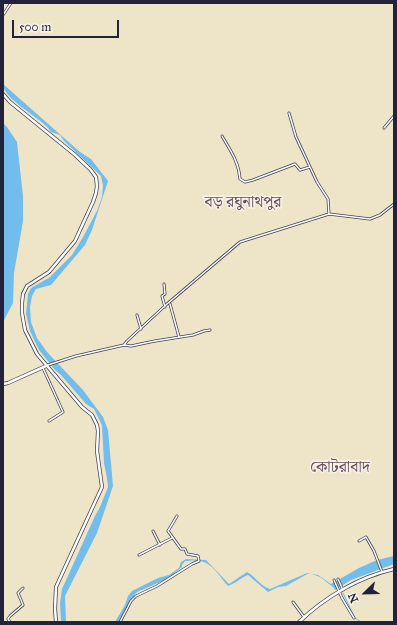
<!DOCTYPE html>
<meta charset="utf-8">
<style>
body{margin:0}
#map{position:relative;width:397px;height:625px;overflow:hidden;background:#eee5c9;font-family:"IM FELL Great Primer",serif}
canvas{display:block}
.frame{position:absolute;inset:0;border:4px solid #22223b;pointer-events:none}
.north{position:absolute;left:345px;top:573px;width:40px;height:40px;-webkit-text-stroke:3px #f7f3e8;paint-order:stroke;rotate:247deg;font-size:11px;font-weight:700;line-height:16px;text-align:center;color:#22223b}
.north::after{content:'';display:block;margin:auto;width:14px;height:18px;background:#22223b;clip-path:polygon(50% 0,100% 100%,50% 72%,0 100%)}
.scale{position:absolute;left:12px;top:20px;width:107px;height:18px;box-sizing:border-box;border:2px solid #22223b;border-top:0;padding-left:5px;font-size:12px;line-height:14px;white-space:nowrap;color:#22223b;-webkit-text-stroke:3px #f7f3e8;paint-order:stroke}
</style>
<div id="map">
<canvas width="397" height="625"></canvas>
<div class="frame"></div>
<div class="north">N</div>
<div class="scale">500 m</div>
</div>
<script>
const ctx = document.querySelector('canvas').getContext('2d');
ctx.lineJoin = 'round';
function fillPath(path, color) {
  ctx.fillStyle = color;
  ctx.fill(path, 'evenodd');
}
function strokePath(path, color, width, dash) {
  ctx.strokeStyle = color;
  ctx.lineWidth = width;
  ctx.lineCap = dash ? 'butt' : 'round';
  ctx.setLineDash(dash || []);
  ctx.stroke(path);
}
function label(font, color, halo, rows, align = 'center') {
  ctx.font = font + ' "IM FELL Great Primer","Noto Serif Bengali",serif';
  ctx.lineWidth = 3;
  ctx.setLineDash([]);
  ctx.textBaseline = 'middle';
  ctx.strokeStyle = halo;
  ctx.fillStyle = color;
  for (const [text, x, y, turn = 0] of rows) {
    ctx.save();
    ctx.translate(x, y);
    ctx.rotate((+turn || 0) * Math.PI / 180);
    ctx.textAlign = isNaN(turn) ? turn : align;
    if (halo) ctx.strokeText(text, 0, 0);
    ctx.fillText(text, 0, 0);
    ctx.restore();
  }
}
const water = new Path2D(`
 M3 84 80 152 91 159 108 181 92 230 85 245 51 285 36 289 32 296 30 307 31 322 37 338 47 352 83 390 103 417 108 430 113 486 97 533 65 596 66 622H62L61 620 60 603 62 589 95 516 100 507 108 487 107 478 104 463 102 425 94 409 86 404 61 375 55 370 39 350 30 331 26 314 28 294 31 288 50 277 72 255 83 237 97 211 102 197 103 185 101 176 64 141 60 135 51 132C43 118 3 100 3 84Z
 M3 123 7 127 17 142 23 196V221L14 273 13 303 3 322Z
 M394 556V564L351 580 335 590 333 587 320 577 309 573 286 586 278 587 268 592 248 575C240 578 235 584 228 586 220 577 212 562 199 561 194 560 190 561 185 561L182 565V567L167 579 137 592 132 598 118 622H115L125 605 128 596 132 591 158 578 169 575 179 568 181 562 186 559 206 560 229 584 247 572C256 577 260 586 270 589L307 573 318 575 331 584 359 568 377 560Z`);
const stream = new Path2D(`
 M343 593 355 618 361 622`);
const street = new Path2D(`
 M3 15 11 3
 M384 128 394 116
 M222 136C230 150 239 162 240 179L245 182 253 180 295 164 300 170 310 167 296 137 289 113
 M310 167 317 182 328 199 329 214
 M164 284 165 294 162 296 165 307
 M170 304 179 337
 M137 315 141 329
 M124 345 127 341 167 304 240 242 329 214 370 219 380 215 394 204
 M48 365 76 356 124 345 131 346 155 341 193 335 204 331 210 330
 M43 368 63 412 49 421
 M153 531 160 545
 M359 541 366 537 374 551 382 572
 M139 555 172 538
 M338 579 343 590
 M334 580 342 598 354 618
 M293 602 304 617
 M10 622 8 619 10 616 23 605 18 593 23 588
 M120 622 131 601 136 596 157 586 192 564 199 561 198 556 187 554 185 549H181L168 531 177 516`);
const secondary = new Path2D(`
 M3 94 10 102 74 154 90 169 96 177 97 186 96 193 93 202 75 241 49 272 27 286 23 294 22 303V313L25 330 37 354 82 407 92 415 97 425 98 431 97 451 102 487 56 587 55 609 56 622
 M3 384 8 383 46 366
 M299 622C325 597 359 577 394 569`);
const quarterNames = [
 ["বড় রঘুনাথপুর",243,203],
 ["কোটরাবাদ",340,468]
];
fillPath(water, '#72bdeb');
strokePath(stream, '#72bdeb', 1);
strokePath(street, '#413f50', 3);
strokePath(secondary, '#413f50', 4);
strokePath(street, '#fff', 1.5);
strokePath(secondary, '#fff', 2.5);
label('16px', '#694e5b', '#f7f3e8', quarterNames);
</script>
